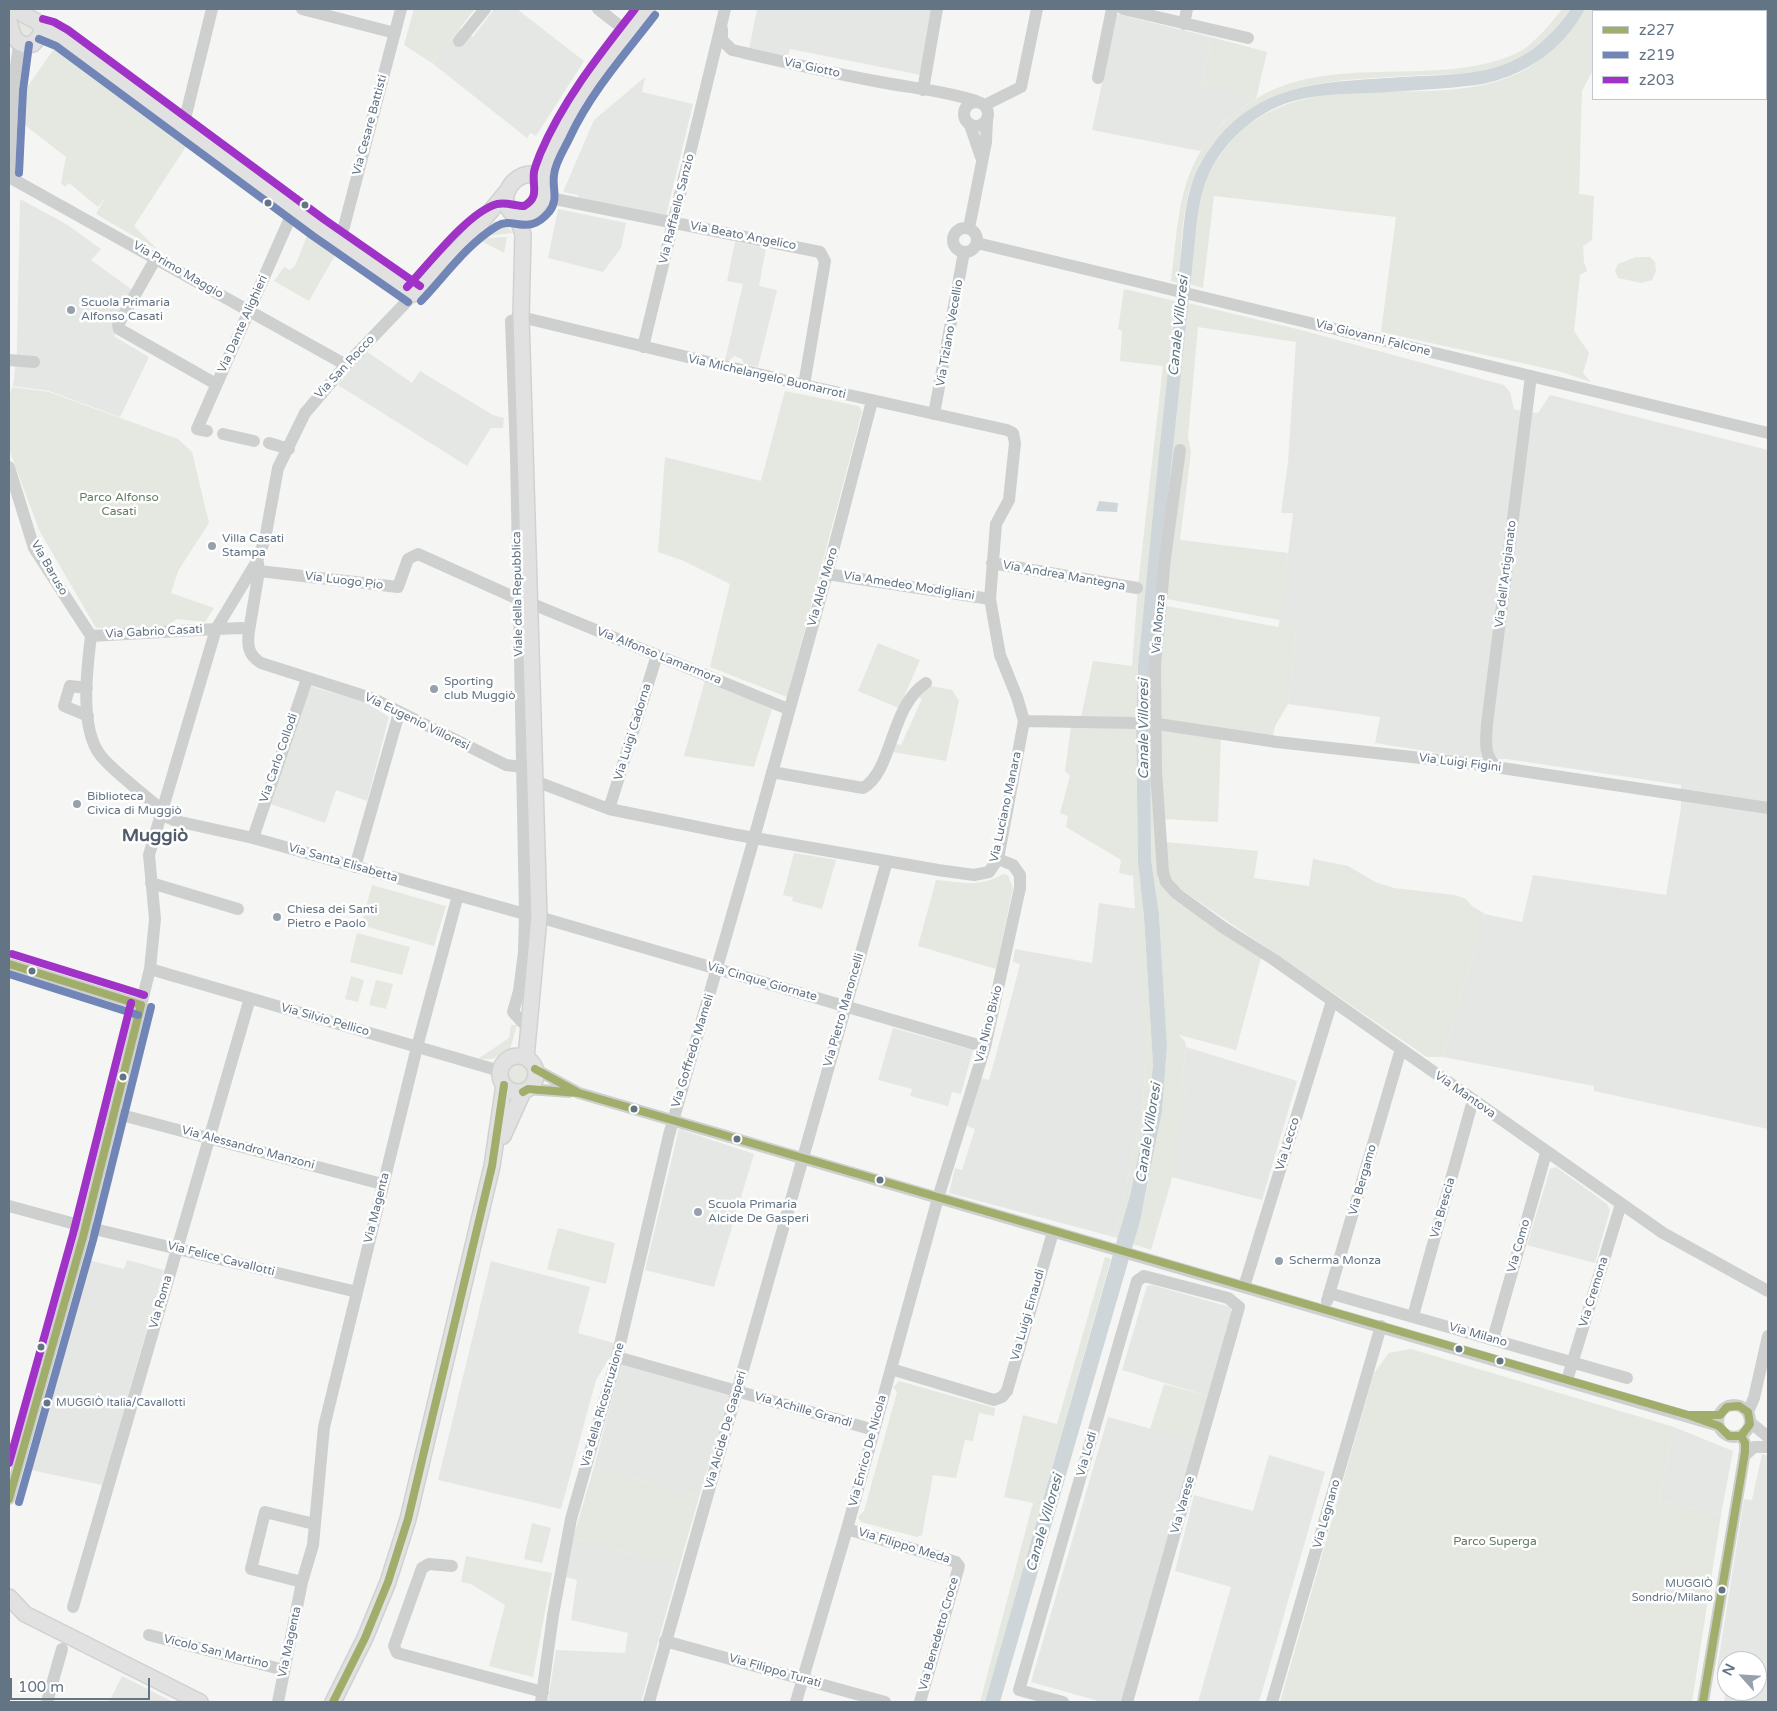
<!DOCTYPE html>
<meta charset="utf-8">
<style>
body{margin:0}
#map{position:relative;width:1777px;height:1711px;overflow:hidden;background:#f5f5f3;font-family:"Varela Round",sans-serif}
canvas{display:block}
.frame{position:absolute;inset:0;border:10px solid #637485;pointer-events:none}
.legend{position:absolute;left:1592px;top:10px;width:175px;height:90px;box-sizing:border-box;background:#fff;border:1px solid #c1c7ce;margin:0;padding:6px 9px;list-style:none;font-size:15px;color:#637485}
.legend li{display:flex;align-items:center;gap:10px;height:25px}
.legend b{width:25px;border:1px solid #c1c7ce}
.north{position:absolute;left:1717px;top:1651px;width:50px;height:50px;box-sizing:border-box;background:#fff;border:1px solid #c1c7ce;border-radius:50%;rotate:296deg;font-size:14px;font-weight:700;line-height:20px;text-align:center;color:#637485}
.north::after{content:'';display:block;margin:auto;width:18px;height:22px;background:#96a1ac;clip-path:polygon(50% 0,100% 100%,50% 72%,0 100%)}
.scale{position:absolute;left:10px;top:1678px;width:140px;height:22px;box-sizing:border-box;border:2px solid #637485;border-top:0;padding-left:6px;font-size:15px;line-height:18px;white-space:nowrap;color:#637485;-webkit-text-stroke:4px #fff;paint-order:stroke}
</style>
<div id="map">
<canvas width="1777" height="1711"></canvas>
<div class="frame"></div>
<ul class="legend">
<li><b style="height:6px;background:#a1ad6a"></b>z227</li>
<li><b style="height:6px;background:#7186b7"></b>z219</li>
<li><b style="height:6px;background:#a032c8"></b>z203</li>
</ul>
<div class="north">N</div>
<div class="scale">100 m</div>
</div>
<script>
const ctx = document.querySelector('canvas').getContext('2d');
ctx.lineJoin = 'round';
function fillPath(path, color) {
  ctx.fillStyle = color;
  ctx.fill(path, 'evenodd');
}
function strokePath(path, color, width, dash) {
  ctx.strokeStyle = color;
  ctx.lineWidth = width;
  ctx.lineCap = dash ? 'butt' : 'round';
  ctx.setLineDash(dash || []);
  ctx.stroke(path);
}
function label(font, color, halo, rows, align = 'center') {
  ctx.font = font + ' "Varela Round",sans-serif';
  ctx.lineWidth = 5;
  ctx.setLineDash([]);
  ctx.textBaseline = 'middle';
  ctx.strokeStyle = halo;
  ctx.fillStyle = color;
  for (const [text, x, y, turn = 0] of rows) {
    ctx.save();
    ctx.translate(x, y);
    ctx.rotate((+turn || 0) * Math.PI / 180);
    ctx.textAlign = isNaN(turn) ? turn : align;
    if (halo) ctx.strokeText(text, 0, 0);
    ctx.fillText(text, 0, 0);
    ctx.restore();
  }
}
const built = new Path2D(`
 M494 9H517L584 61 536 136 530 133 527 138 432 63 460 28 473 37Z
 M757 9H933L921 75 790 49 787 57 749 50Z
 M1117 14 1211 37 1202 85 1255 99 1224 121 1200 151 1092 130Z
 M645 77 642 92 693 104 666 216 578 199V195L563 192 594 120Z
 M20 199 66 224 101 249 91 260 135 292 114 328 115 337 149 357 120 417 49 391 13 386 17 351Z
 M558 209 626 223 621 248 603 272 548 258Z
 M735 242 766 248 759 286 777 290 758 367 744 364 742 359 734 356 730 360H725L743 284 727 281Z
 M1301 330 1504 385 1510 392 1514 409 1526 412 1538 413 1550 395 1768 450V1129L1594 1091V1086L1443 1057 1485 914 1522 922 1533 875 1666 895 1681 808V785L1507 759 1471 758 1375 743 1380 717 1288 704 1296 635 1280 620 1293 513H1281L1288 462 1296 342Z
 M366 351 412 383 420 371 493 415 504 418 503 428H491L467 466 338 385Z
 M309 686 365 702 389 717 367 801 336 790 325 823 271 804Z
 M1099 903 1137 909 1143 1005 1145 1076 1142 1115 1114 1237 949 1193 955 1168 962 1170 975 1129 967 1126 980 1078 989 1080 1006 1018 1020 964 1013 962 1015 949 1092 963Z
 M893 1028 973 1050 961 1094 952 1092 948 1106 910 1096 912 1089 878 1080Z
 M1186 1047 1297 1081 1262 1200 1171 1177 1186 1092 1182 1086Z
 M679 1129 754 1154 714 1287 645 1270Z
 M1556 1167 1607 1204 1610 1210 1595 1263 1527 1245 1550 1169Z
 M84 1259 124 1269 127 1260 164 1270 102 1485 26 1469Z
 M491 1261 590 1287 578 1333 614 1343 612 1354 596 1380 561 1509 438 1480Z
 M1152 1285 1230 1307 1233 1313 1208 1396 1122 1370 1147 1286Z
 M621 1364 730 1395 699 1497 594 1467Z
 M1108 1417 1195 1441 1121 1702H1102L1031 1682Z
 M1674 1427 1733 1451 1721 1515 1659 1500Z
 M1762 1454 1768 1456V1702H1724L1727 1680V1691H1757V1661H1727V1673L1717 1669 1744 1499 1752 1500Z
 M1269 1455 1325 1472 1259 1702H1198L1231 1587 1175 1571 1194 1495 1253 1511Z
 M573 1538 679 1567 641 1702H548L556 1650 625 1653 628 1633 571 1620 577 1580 566 1577Z
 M122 1676 173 1702H109Z`);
const green = new Path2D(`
 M9 9 34 27V35L25 40 15 30 16 18Z
 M414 9H475L432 63 404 45Z
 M1562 9H1571C1552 35 1529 56 1499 68 1478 76 1450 74 1427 75 1324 81 1235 76 1190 189 1182 210 1181 258 1178 283L1171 281C1179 220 1177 168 1224 122 1233 113 1245 107 1255 99L1202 85 1211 37 1267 52 1256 99C1332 51 1442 90 1519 52 1533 45 1553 21 1562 9Z
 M1585 9H1703L1732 11H1593V70L1582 91 1579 194 1594 196 1592 240 1583 246 1584 262 1587 271 1580 275 1574 331 1589 353 1583 373 1591 382 1558 371 1381 332 1396 217 1214 196 1203 288 1190 284C1194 250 1194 208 1208 176 1214 162 1223 150 1233 139 1309 59 1431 116 1521 72 1539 63 1551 50 1564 35 1572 27 1579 19 1585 9Z
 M56 46 187 145 134 226 158 250 96 214 106 196 98 207 69 183 65 187 61 183 66 157 21 122 23 93Z
 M499 225 508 227 513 233 486 236Z
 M307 236 338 250 309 301 274 281 284 267 290 270 295 266Z
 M507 237 504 253 483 242 484 238Z
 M1636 257H1650L1655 262 1656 271 1652 280 1642 283 1618 278 1615 271 1618 264Z
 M1124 289 1175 301 1138 667 1136 723 1138 862 1144 917 1153 1065 1148 1112 1138 1163 1118 1238 1114 1237 1142 1115 1145 1076 1133 876 1119 873 1121 860 1066 827 1068 816 1060 813 1070 776 1065 771 1071 726 1081 717 1093 661 1132 666 1138 585 1163 366 1120 361 1122 331 1118 329Z
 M1188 303 1301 330 1296 342 1198 327 1188 437 1191 452 1180 540 1288 553 1281 620 1296 635 1288 704 1275 726 1272 739 1221 736 1218 822 1164 819 1166 842 1258 851 1254 878 1309 886 1313 859 1348 866 1375 882 1394 888 1455 895 1466 899 1472 906 1485 914 1443 1057H1427L1176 886 1170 879 1173 899 1261 958 1236 1050 1179 1035 1185 1041 1186 1047 1182 1086 1186 1092 1171 1182 1151 1250 1133 1244 1145 1199 1162 1112 1167 1046 1159 914 1151 859 1150 666ZM1167 599 1280 620 1278 627 1167 606Z
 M12 387 49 392 178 439 192 452 209 523 178 571 171 593 214 608 205 622 177 619 164 628H96L39 530 9 449V399Z
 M785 391 859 406 862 412 787 697 710 667 730 584 684 561 658 552 665 457 761 481Z
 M878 643 920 660 899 708 858 691Z
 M705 680 772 709 754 767 684 756Z
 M930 686 952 690 959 701 946 761 893 752 897 744 901 745 922 699 917 696Z
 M794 853 836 860 822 909 792 901 793 897 783 895Z
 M1003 874 1008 875 1013 888 996 969 918 946 936 880C963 882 979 888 1003 874Z
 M372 885 446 906 434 946 361 925Z
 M357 933 410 947 402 975 350 962Z
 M351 976 364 980 358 1002 345 999Z
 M376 980 393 984 386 1009 369 1005Z
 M511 1025H517L509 1053 491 1059H478L509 1038Z
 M506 1074a11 11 0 1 1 22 0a11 11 0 1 1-22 0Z
 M558 1228 615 1243 606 1284 547 1269Z
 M1105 1257 1111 1259 987 1696 985 1702H980L1033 1503 1004 1497 1023 1415 1057 1424Z
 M1411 1349 1674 1427 1659 1500 1721 1515 1692 1702H1280L1374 1373 1389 1353Z
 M899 1381 995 1408 994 1416 979 1413 973 1441 965 1440 956 1478 933 1475 922 1535 917 1537 861 1522 858 1517 864 1511 897 1392 893 1387Z
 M1164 1384 1208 1396 1195 1441 1150 1429Z
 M594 1467 699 1497 679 1567 573 1538Z
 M532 1523 551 1528 542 1563 524 1559Z
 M466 1556 552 1573 533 1677 489 1666 505 1605 471 1584 461 1582Z`);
const water = new Path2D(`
 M1571 9H1585C1562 51 1524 77 1477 85 1442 89 1406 91 1370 93 1342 94 1311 94 1284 104 1252 116 1221 145 1208 176 1197 201 1196 232 1193 259L1150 666 1151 859 1159 914 1167 1046 1162 1112 1140 1221 1000 1702H985L1130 1195 1148 1112 1153 1065 1144 917 1138 862 1136 723 1138 667C1149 556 1159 446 1172 336 1175 305 1179 274 1182 243 1184 224 1185 205 1191 187 1196 169 1206 153 1218 138 1263 84 1323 82 1388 78 1470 72 1517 83 1571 9Z
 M1099 501 1118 503 1117 512 1096 511Z`);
const minor = new Path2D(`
 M302 9 395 33
 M598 9 629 33
 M1123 9 1248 38
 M1184 24 1187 9
 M722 29V40L732 50C780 61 827 72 875 81 909 88 943 90 976 101
 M459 41 485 9
 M1098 78 1112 9
 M923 90 937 9
 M964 114a12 12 0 1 1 24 0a12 12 0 1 1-24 0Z
 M985 105 1021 87 1037 9
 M970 125 981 157
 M183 127 212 9
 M9 173 13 89 19 44
 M9 177 346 365
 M545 197 820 252 825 261 804 385
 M953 240a12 12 0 1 1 24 0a12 12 0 1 1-24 0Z
 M969 228 986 142 987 120
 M340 242 401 9
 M977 243 1768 433
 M156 258 118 325 119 329 216 384
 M643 347 725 9
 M9 360 34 362
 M934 414 964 252
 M207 431 197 429 294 209
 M223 434 254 441
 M269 443 289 449
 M1180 450 1165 558 1155 666 1156 771 1163 872 1166 882 1177 894 1224 928 1273 959 1663 1233 1768 1291
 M9 467 34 548 91 636
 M992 563 1137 588
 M259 571 398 587 408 559 418 554 518 599
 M827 574 990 599
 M530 603 788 709
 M249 631C247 645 248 655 261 663L374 699 506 765 522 767
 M91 636 216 629 242 628 249 631 259 571 258 563
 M91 636C87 668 79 729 101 756 112 770 141 792 156 805L160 814
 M87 688 70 686 64 706 88 716
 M1024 721 1136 723
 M1151 723 1277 742 1475 764 1768 808
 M1497 767C1483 756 1486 740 1487 724L1531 376
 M772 772 863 788C893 771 890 706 926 683
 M609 809 657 655
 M160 814 176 821 253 838 525 914
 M253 838 307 679
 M355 867 399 713
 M151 883 238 909
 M539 917 985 1047
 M9 964 141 1005
 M150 969 500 1071
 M522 1022 513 1012 519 991 524 952 525 914 516 455 511 321 521 317 804 385 1007 430 1013 433 1015 443 1009 500 996 524 990 599 1000 655 1017 697 1024 721 998 859 989 872 974 875 938 870 732 834 609 809 535 781
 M535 1069 579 1093 1719 1426
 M528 1089 569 1092
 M114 1113 382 1184
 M9 1206 86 1227 357 1292
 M1244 1287 1332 1001
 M1329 1293 1627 1378
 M1327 1301 1401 1049
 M1413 1316 1473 1100
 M1493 1339 1546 1153
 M617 1357 874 1430
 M891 1369 994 1400 1002 1397 1007 1391 1053 1232
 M1567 1380 1621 1204
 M1718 1421a16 16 0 1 1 32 0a16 16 0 1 1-32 0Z
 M1748 1412 1754 1398 1768 1336
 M1750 1422 1768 1437
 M1744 1456 1754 1447H1768
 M9 1499 83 1237 150 969 155 919 149 855 216 629 257 561 265 539 278 468 305 413 346 365 414 294
 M847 1529 956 1562 959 1566 920 1702
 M452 1566 429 1564 422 1568 394 1646 397 1653 543 1692
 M302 1582 251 1569 265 1512 314 1524
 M73 1607 250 998
 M149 1635 284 1670
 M665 1641 885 1702
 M47 1702 62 1649
 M278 1702 302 1582 313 1545 324 1427 417 1047 458 895
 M541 1702 553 1615 571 1519 617 1357 669 1135 751 849 827 574 872 401
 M649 1702 887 861
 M796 1702 847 1529 938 1198 985 1047 1020 888V875L1013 865 998 859
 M1063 1702 1019 1690 1137 1281 1144 1276 1228 1298 1239 1307 1127 1702
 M1272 1702 1381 1326
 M1703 1702 1745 1452V1443L1741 1436`);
const major = new Path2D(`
 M9 21C12 35 16 48 33 44L42 33 41 26C35 17 24 18 17 9
 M41 29 50 31 62 38 319 228 414 294 466 241 508 190
 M530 174 543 182 545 197 530 215 517 217C495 203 509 176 530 174Z
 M543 182C547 132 616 50 647 9
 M517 217 523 234 521 317 539 917 526 1058
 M500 1074a18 18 0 1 1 36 0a18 18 0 1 1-36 0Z
 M503 1136 523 1092
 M9 1597 25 1614 200 1702
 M333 1702 365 1638 388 1582 408 1519 492 1166 504 1085`);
const bus1 = new Path2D(`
 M9 964 141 1005
 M535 1069 579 1093
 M523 1092 528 1089 579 1093
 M579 1093 1688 1415
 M1739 1406 1748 1412 1750 1424 1741 1436H1729L1719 1426 1688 1415H1720L1727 1407Z
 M9 1499 83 1237 141 1005
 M333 1702 365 1638 388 1582 408 1519 492 1166 504 1085
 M1703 1702 1745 1452V1443L1741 1436`);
const bus2 = new Path2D(`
 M39 39 56 46 313 236 408 302
 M19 173 23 90 29 45
 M421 301C445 276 467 244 497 226 514 216 528 237 549 212 559 199 552 189 554 175 555 162 565 148 570 137 591 92 625 54 655 15
 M9 974 138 1015
 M19 1502 93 1240 151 1007`);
const bus3 = new Path2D(`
 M43 19 54 22 68 30 325 220 420 286
 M407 287C428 265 468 212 497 204 507 202 515 206 524 206 540 197 532 187 534 172 535 166 538 160 540 154 563 100 599 55 635 9
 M12 954 144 995
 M9 1463 73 1234 131 1003`);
const markers = [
 [268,203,4.5,"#637485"],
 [305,205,4.5,"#637485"],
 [71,310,5,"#96a1ac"],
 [212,546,5,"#96a1ac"],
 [434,689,5,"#96a1ac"],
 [77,804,5,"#96a1ac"],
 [277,917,5,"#96a1ac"],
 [32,971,4.5,"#637485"],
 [123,1077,4.5,"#637485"],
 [634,1109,4.5,"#637485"],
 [737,1139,4.5,"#637485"],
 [880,1180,4.5,"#637485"],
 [698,1212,5,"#96a1ac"],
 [1279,1261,5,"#96a1ac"],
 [41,1347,4.5,"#637485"],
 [1459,1349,4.5,"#637485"],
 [1500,1361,4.5,"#637485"],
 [47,1403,4.5,"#637485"],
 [1722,1590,4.5,"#637485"]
];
const busNames = [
 ["MUGGIÒ Italia/Cavallotti",56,1403],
 ["MUGGIÒ",1713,1584,"right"],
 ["Sondrio/Milano",1713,1598,"right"]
];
const streetNames = [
 ["Via Giotto",812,68,12],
 ["Via Cesare Battisti",370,125,-75],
 ["Via Raffaello Sanzio",677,209,-76],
 ["Via Beato Angelico",743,236,11],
 ["Via Primo Maggio",178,270,30],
 ["Via Dante Alighieri",243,324,-66],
 ["Via Tiziano Vecellio",950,333,-80],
 ["Via Giovanni Falcone",1373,338,14],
 ["Via San Rocco",345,367,-47],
 ["Via Michelangelo Buonarroti",767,377,13],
 ["Via Baruso",49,568,60],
 ["Via dell'Artigianato",1506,574,-83],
 ["Via Andrea Mantegna",1064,576,10],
 ["Via Luogo Pio",344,581,7],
 ["Via Amedeo Modigliani",909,586,9],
 ["Via Aldo Moro",823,587,-74],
 ["Viale della Repubblica",518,594,-91],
 ["Via Monza",1159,624,-85],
 ["Via Gabrio Casati",154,632,-3],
 ["Via Alfonso Lamarmora",659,656,22],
 ["Via Eugenio Villoresi",417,722,26],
 ["Via Luigi Cadorna",633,732,-73],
 ["Via Carlo Collodi",279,758,-71],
 ["Via Luigi Figini",1460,763,7],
 ["Via Luciano Manara",1006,807,-78],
 ["Via Santa Elisabetta",343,863,16],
 ["Via Cinque Giornate",762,982,16],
 ["Via Pietro Maroncelli",844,1010,-74],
 ["Via Silvio Pellico",325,1020,16],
 ["Via Nino Bixio",989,1024,-76],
 ["Via Goffredo Mameli",693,1051,-73],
 ["Via Mantova",1465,1095,35],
 ["Via Lecco",1288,1144,-73],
 ["Via Alessandro Manzoni",248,1148,15],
 ["Via Bergamo",1363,1180,-74],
 ["Via Magenta",377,1208,-76],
 ["Via Brescia",1443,1208,-74],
 ["Via Como",1519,1246,-74],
 ["Via Felice Cavallotti",221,1259,14],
 ["Via Cremona",1594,1292,-73],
 ["Via Roma",161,1302,-74],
 ["Via Luigi Einaudi",1028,1315,-74],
 ["Via Milano",1478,1335,16],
 ["Via della Ricostruzione",603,1405,-74],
 ["Via Achille Grandi",803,1410,16],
 ["Via Alcide De Gasperi",726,1430,-74],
 ["Via Enrico De Nicola",868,1451,-75],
 ["Via Lodi",1087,1454,-74],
 ["Via Varese",1183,1505,-74],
 ["Via Legnano",1327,1514,-74],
 ["Via Filippo Meda",904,1546,17],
 ["Via Benedetto Croce",939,1634,-74],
 ["Via Magenta",290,1642,-78],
 ["Vicolo San Martino",216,1652,14],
 ["Via Filippo Turati",775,1671,16]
];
const poiNames = [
 ["Scuola Primaria",81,303],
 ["Alfonso Casati",81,317],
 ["Villa Casati",222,539],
 ["Stampa",222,553],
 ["Sporting",444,682],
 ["club Muggiò",444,696],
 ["Biblioteca",87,797],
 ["Civica di Muggiò",87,811],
 ["Chiesa dei Santi",287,910],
 ["Pietro e Paolo",287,924],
 ["Scuola Primaria",708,1205],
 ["Alcide De Gasperi",708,1219],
 ["Scherma Monza",1289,1261]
];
const parkNames = [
 ["Parco Alfonso",119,498],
 ["Casati",119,512],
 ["Parco Superga",1495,1542]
];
const waterNames = [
 ["Canale Villoresi",1179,326,-84],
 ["Canale Villoresi",1144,729,-90],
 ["Canale Villoresi",1149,1133,-81],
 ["Canale Villoresi",1045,1523,-74]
];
const districtNames = [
 ["Muggiò",155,836]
];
fillPath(built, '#e5e7e5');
fillPath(green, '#e4e8e1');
fillPath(water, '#ced6d9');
strokePath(major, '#d0d2d2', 18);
strokePath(minor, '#ced0d0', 12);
strokePath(major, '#e1e1e2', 15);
strokePath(bus1, '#a1ad6a', 8);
strokePath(bus2, '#7186b7', 8);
strokePath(bus3, '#a032c8', 8);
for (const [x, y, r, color] of markers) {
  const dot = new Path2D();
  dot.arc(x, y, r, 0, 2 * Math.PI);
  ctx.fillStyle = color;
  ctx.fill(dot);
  strokePath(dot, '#fff', 2);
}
label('11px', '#637485', '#fff', busNames, 'left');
label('12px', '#637485', '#fff', streetNames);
label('12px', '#637485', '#fff', poiNames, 'left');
label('12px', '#667c62', '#fff', parkNames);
label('italic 14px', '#5f7682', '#fff', waterNames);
label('bold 18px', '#515d6a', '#fff', districtNames);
</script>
